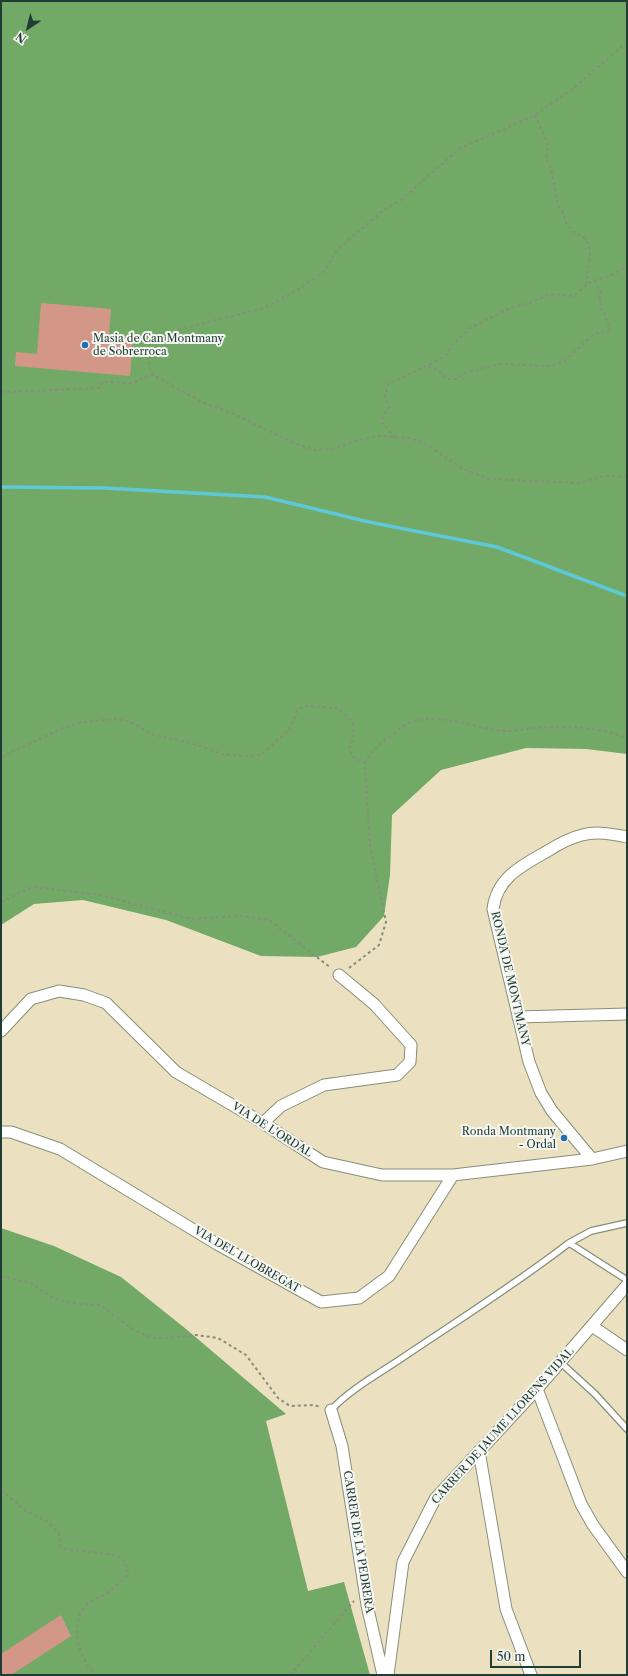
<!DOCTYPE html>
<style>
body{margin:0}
#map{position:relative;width:628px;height:1676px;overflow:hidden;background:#ebe1c0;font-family:"Libre Caslon Text",serif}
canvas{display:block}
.frame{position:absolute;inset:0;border:2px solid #1f3d34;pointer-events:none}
.north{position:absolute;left:8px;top:8px;width:40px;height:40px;-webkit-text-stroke:3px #f6f6f2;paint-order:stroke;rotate:215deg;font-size:11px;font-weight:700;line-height:16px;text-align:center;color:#1f3d34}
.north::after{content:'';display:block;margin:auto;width:14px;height:18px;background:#1f3d34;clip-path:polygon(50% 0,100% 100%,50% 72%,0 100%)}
.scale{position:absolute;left:490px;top:1650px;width:91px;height:18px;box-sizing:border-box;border:2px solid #1f3d34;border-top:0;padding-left:5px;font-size:12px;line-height:14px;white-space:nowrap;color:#1f3d34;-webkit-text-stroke:3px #f6f6f2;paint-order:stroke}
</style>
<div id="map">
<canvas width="628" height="1676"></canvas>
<div class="frame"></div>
<div class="north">N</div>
<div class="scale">50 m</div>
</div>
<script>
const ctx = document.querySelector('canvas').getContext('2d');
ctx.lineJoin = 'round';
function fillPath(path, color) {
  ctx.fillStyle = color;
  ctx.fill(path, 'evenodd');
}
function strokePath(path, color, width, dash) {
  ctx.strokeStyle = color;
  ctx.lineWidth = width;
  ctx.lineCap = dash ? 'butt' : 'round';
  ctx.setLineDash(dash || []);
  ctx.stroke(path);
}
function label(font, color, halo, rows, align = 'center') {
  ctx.font = font + ' "Libre Caslon Text",serif';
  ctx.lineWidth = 4;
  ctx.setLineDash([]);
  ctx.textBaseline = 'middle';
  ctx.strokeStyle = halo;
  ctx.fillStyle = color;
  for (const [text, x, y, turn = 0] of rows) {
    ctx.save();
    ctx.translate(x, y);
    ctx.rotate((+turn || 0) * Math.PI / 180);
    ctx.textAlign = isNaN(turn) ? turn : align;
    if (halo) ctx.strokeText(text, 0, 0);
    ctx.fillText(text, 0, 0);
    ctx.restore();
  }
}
const forest = new Path2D(`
 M1 1H627V754L586 749 526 748 441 770 392 815 390 875 384 916 356 947 317 957 261 956 166 920 83 900 34 904 1 925Z
 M1 1228 54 1246 121 1277 186 1329 286 1414 266 1421 308 1591 344 1582 370 1675H1Z`);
const stream = new Path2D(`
 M1 487 104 488 265 497 369 522 497 547 624 595`);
const building = new Path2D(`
 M41 303 111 309 109 336 133 338 130 376 15 366 16 352 37 354Z
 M61 1615 71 1636 11 1675H1V1654Z`);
const path = new Path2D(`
 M627 42 574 88 535 115 459 149 401 200 384 210 359 231 337 250 324 271 296 291 264 308 181 329 158 344 149 361 151 374 202 402 229 412 301 446 316 450 331 449 363 439 379 436 409 438 423 442 463 469 490 479 579 483 604 476 627 477
 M535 115 548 144 546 160 551 167 558 206 564 214 565 222 572 231 585 238 589 245 590 255 586 285
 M428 367 436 369 448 379H457L464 373 472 371 501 364 550 366 564 361 594 334 607 331 610 329 604 312 600 308 601 301 599 296 601 292 595 283
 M1 392 100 388 102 382 133 383 151 374
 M395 438 381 421 389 406 385 398 388 384 437 361 446 355 453 344 470 328 510 308 529 303 551 294 573 296 590 282 612 275 627 266
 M1 757 63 728 84 722 116 719 131 722 151 734 191 743 222 754 246 756 261 755 289 730 298 709 305 706 337 708 353 722 354 736 349 749 353 757 365 763
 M1 902 32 887 101 895 191 919 241 916 269 920 331 968
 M349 968 379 945 386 922 370 846 365 763C370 752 378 746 387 738 394 734 400 728 407 724 439 709 476 731 509 731 519 731 528 728 537 728 568 725 598 727 627 738
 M1 1276 31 1283 53 1298 79 1304 100 1305 131 1328 147 1336 159 1339 196 1335 218 1338 246 1355 278 1398 290 1406 313 1405 321 1407
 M1 1490 26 1511 48 1522 59 1534 60 1545 65 1549 116 1555C124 1559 127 1564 128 1574 121 1583 109 1592 100 1597 96 1599 92 1600 89 1603 67 1621 78 1658 96 1675
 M290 1675 354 1601`);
const lane = new Path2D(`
 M569 1243 591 1231 627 1223
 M560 1362 595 1394 627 1429
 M331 1410C350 1389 382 1372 405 1356 460 1319 516 1284 569 1243L627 1280`);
const street = new Path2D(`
 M627 837C612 834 597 831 582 835 569 838 557 845 546 852 521 866 497 878 493 909L529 1062 541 1093 552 1111 592 1159 627 1151
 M518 1017 627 1014
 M1 1031 31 999 59 991 84 995 106 1003 176 1072 263 1123 323 1162 382 1175H453L592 1159
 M263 1123 281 1106 324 1085 397 1075 410 1062 411 1045 374 1004 339 975
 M1 1132H11L60 1149 217 1244 321 1302 359 1298 389 1276 453 1175
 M592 1326 627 1350
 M537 1389 581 1504 593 1525 627 1572
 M331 1410 342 1446 367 1605 383 1675
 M479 1451 506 1609 531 1675
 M388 1675 403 1562 435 1499 537 1389 627 1285`);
const markers = [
 [85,345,4,"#1f6fb2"],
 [564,1138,4,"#1f6fb2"]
];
const poiNames = [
 ["Masia de Can Montmany",93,339],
 ["de Sobrerroca",93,352],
 ["Ronda Montmany",556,1132,"right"],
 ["- Ordal",556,1145,"right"]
];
const streetNames = [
 ["RONDA DE MONTMANY",510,979,77],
 ["VIA DE L'ORDAL",272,1130,32],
 ["VIA DEL LLOBREGAT",247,1260,30],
 ["CARRER DE JAUME LLORENS VIDAL",503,1426,-48],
 ["CARRER DE LA PEDRERA",358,1542,81]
];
fillPath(forest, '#72a967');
strokePath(stream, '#5ec8d9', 3.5);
fillPath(building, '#d39788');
strokePath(lane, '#858f7a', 8);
strokePath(street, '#858f7a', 13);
strokePath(path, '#858f7a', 2, [3, 3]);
strokePath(lane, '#fff', 5.5);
strokePath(street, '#fff', 11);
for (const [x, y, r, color] of markers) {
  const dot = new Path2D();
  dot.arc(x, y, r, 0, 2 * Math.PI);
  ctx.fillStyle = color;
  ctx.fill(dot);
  strokePath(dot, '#f6f6f2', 1.5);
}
label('11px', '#1f3d34', '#f6f6f2', poiNames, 'left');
label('11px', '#1f3d34', '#f6f6f2', streetNames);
</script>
